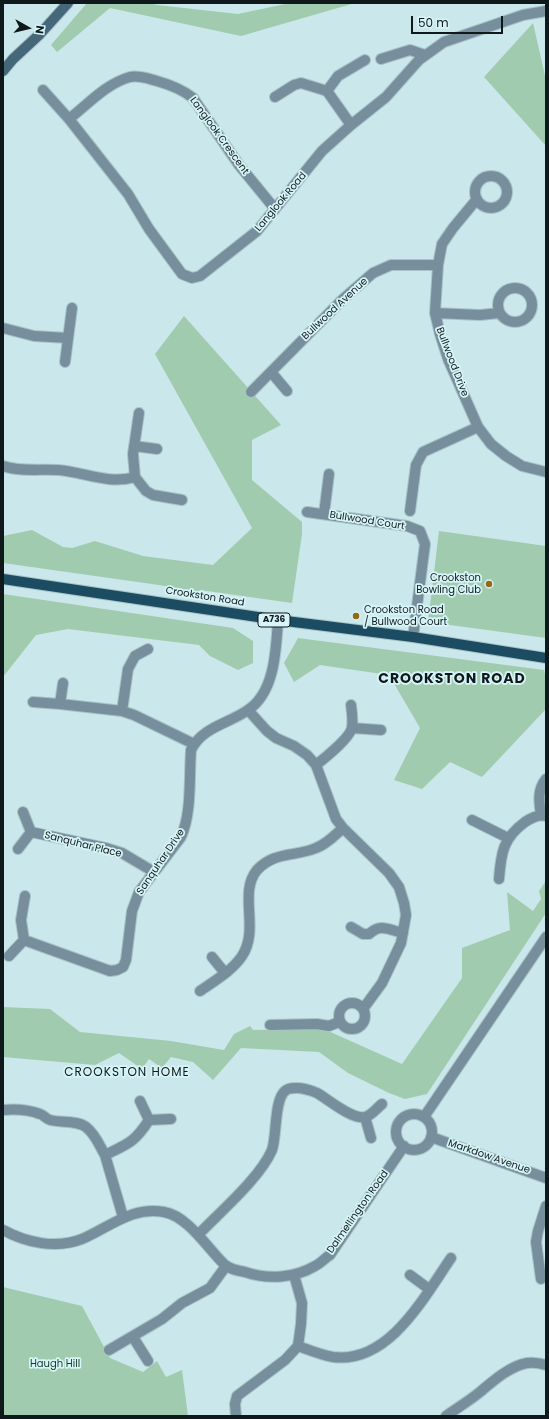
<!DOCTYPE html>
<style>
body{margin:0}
#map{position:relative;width:549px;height:1419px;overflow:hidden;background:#cae7eb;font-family:Poppins,sans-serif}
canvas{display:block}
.frame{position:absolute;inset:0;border:4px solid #0f191b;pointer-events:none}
.north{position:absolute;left:8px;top:8px;width:40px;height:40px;-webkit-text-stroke:3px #d7f5f8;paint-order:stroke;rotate:98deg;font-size:11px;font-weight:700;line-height:16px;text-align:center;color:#0f191b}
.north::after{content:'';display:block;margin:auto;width:14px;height:18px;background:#0f191b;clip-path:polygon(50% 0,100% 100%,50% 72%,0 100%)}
.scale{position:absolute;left:411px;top:16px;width:92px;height:18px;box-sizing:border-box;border:2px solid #0f191b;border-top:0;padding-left:5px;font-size:12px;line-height:14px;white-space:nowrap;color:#0f191b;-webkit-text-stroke:3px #d7f5f8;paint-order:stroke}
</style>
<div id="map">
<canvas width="549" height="1419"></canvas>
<div class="frame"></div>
<div class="north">N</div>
<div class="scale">50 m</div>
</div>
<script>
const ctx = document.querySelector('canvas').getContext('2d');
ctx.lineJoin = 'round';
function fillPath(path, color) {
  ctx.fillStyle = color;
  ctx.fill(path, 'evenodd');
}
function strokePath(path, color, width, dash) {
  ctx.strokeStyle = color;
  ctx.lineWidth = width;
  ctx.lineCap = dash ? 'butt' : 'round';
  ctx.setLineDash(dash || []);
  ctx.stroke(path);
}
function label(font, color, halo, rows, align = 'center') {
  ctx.font = font + ' Poppins,sans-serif';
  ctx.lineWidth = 3.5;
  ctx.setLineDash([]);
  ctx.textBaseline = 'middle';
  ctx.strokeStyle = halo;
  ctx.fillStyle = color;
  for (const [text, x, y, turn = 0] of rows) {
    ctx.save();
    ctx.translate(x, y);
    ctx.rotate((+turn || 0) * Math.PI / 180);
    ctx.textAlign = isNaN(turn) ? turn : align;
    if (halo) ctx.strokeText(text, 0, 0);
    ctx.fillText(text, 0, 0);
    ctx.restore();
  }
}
const green = new Path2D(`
 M87 3H151L157 5 238 14 290 3H355L241 36 110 8 57 52 51 45Z
 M533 23 546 80V146L484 77Z
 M184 316 281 425 252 440V480L302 522V534L292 603 200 590 197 592 159 585 3 563V536L32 530 63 547 72 548 95 541 143 556 213 565 252 528 155 354Z
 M439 531 546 546V638L428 622Z
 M3 594 233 628 253 641V663L238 670 210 656 199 645 68 629 36 635 3 677Z
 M298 638 544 670 546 678V709L482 777 450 762 422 789 394 780 420 728 389 675 320 665 294 682 284 663Z
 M546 881V913L427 1094 405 1099 389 1093 348 1073 319 1052 241 1048 213 1080 193 1062 171 1057 162 1068 149 1059 142 1069 119 1053 95 1065 3 1057V1007L50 1009 80 1032 171 1041 224 1050 234 1034 250 1026 253 1030 309 1029 326 1030 402 1064 462 978V948L510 930 507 892 533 911 541 899 539 891Z
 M3 1287 82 1306 110 1358 143 1372 157 1361 166 1377 182 1370 188 1416H3Z`);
const street = new Path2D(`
 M381 59 410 50 425 55
 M43 90 69 119 128 194 149 229 182 274 192 278 200 276 257 231 322 151 351 125 386 97 419 60 444 42 523 15 546 11
 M327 91 338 76 365 60
 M275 97 294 85 301 83 327 91 351 125
 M69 119C87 105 107 83 130 77 139 75 149 79 157 81 171 85 182 89 193 98L239 165 275 209
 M475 192a16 16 0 1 1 32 0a16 16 0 1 1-32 0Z
 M477 199 453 228 442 244 438 265 435 313 440 334 448 359 478 427 491 444 506 456 522 466 546 472
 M498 305a17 17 0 1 1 34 0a17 17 0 1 1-34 0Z
 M435 313 480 315 499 313
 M3 328 34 336 68 338
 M65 362 72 308
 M271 372 287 391
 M251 392 343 299 373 273 391 265H438
 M134 446 157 449
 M3 466C20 472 40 469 58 470 84 472 109 485 135 477L133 454 139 413
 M135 477 146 491 153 495 182 500
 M410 511 416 465 423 452 478 427
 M307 512 407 526 420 531 425 544 413 637
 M324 514 329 474
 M33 702 60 704 122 711 134 715 194 744
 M60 704 63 683
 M248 710 267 731 276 738 294 746 307 755 316 765 336 819 343 828 389 873 399 887 404 903 406 915 401 943 382 983 363 1009
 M122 711 128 669 135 656 148 649
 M352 728 381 730
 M316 765C325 758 351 737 352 727 353 720 352 712 351 705
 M541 815C539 802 537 790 546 779
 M472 820 508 838
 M31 832 106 848 122 853 154 872
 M18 849 31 832 23 812
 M499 879C501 853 503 838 525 822 531 818 539 814 546 816
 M25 896 21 920 24 940 110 971 117 970 123 967 126 960 132 911 139 892 181 837C192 813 189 777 191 750 202 727 228 724 248 710 275 692 276 650 278 620
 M351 927 363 934H369C381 923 389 930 403 933
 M9 956 24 940
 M212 957 225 973
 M200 991C214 981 232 971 242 956 260 929 238 893 257 870 275 851 295 857 316 848 327 844 335 835 343 828
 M339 1016a13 13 0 1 1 26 0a13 13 0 1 1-26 0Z
 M270 1025 317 1024 329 1026 339 1022
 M140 1101 149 1120 171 1119
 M3 1110C14 1109 29 1110 40 1114 44 1115 46 1119 50 1120 61 1123 77 1120 86 1127 96 1135 99 1145 105 1155L123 1217
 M396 1132a18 18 0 1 1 36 0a18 18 0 1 1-36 0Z
 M365 1117 371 1138
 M424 1117 546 937
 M431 1137 546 1178
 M105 1155C128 1144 135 1142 149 1120
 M3 1230C27 1243 56 1249 82 1239 110 1227 132 1206 164 1212 188 1216 208 1249 225 1265 230 1269 239 1271 245 1272 268 1280 295 1278 315 1266 321 1263 325 1258 330 1255L404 1146
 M198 1235C220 1212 260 1178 272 1150 277 1136 274 1100 285 1091 288 1088 292 1088 296 1088 303 1088 310 1090 317 1093 328 1099 352 1120 365 1117 371 1116 377 1108 382 1104
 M410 1275 429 1289
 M541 1279 536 1242 538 1231 546 1206
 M133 1337 148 1361
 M298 1346C309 1350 321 1355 333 1357 389 1364 424 1297 451 1258
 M109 1350 162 1319 182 1303 210 1288 226 1266
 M236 1416 235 1404 237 1396 285 1360 298 1346 301 1324 302 1303 294 1275
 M446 1416C457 1408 469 1401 480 1392 493 1381 510 1366 527 1363 534 1362 540 1363 546 1365`);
const secondary = new Path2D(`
 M3 71 13 59 40 34 68 3`);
const primary = new Path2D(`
 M3 579 278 620 413 637 546 658`);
const markers = [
 [489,584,4,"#936914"],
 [356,616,4,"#936914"]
];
const shields = [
 [274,620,32]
];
const shieldNames = [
 ["A736",274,620]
];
const streetNames = [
 ["Langlook Crescent",219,136,54],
 ["Langlook Road",281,202,-50],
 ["Bullwood Avenue",335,309,-43],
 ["Bullwood Drive",452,362,69],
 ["Bullwood Court",367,521,9],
 ["Crookston Road",205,597,9],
 ["Sanquhar Place",83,845,14],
 ["Sanquhar Drive",161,862,-56],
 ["Markdow Avenue",489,1157,19],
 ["Dalmellington Road",358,1212,-55]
];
const poiNames = [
 ["Crookston",481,578],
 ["Bowling Club",481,590],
 ["Crookston Road",364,610,"left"],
 ["/ Bullwood Court",364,622,"left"]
];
const parkNames = [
 ["Haugh Hill",55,1364]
];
const quarterNames = [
 ["CROOKSTON HOME",127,1073]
];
const districtNames = [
 ["CROOKSTON ROAD",452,679]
];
fillPath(green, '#a0cbae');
strokePath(street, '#a8c2c6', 12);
strokePath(secondary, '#a8c2c6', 12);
strokePath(primary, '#a8c2c6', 12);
strokePath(street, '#778f9c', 10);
strokePath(secondary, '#44687a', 10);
strokePath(primary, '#1c4c62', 10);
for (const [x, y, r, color] of markers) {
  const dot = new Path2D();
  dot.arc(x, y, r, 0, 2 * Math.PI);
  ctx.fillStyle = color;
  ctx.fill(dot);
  strokePath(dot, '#d7f5f8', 1.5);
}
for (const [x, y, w] of shields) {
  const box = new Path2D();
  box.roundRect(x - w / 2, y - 7, w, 14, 3);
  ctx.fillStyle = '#d7f5f8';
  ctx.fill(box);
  strokePath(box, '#0f191b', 1);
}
label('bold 9px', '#0f191b', null, shieldNames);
label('10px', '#0f191b', '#d7f5f8', streetNames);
label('10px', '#0f191b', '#d7f5f8', poiNames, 'right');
label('10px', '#113a22', '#d7f5f8', parkNames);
ctx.letterSpacing = '1px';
label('12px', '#0f191b', '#d7f5f8', quarterNames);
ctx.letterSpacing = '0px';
ctx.letterSpacing = '1px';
label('bold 14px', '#0f191b', '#d7f5f8', districtNames);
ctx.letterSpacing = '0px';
</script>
